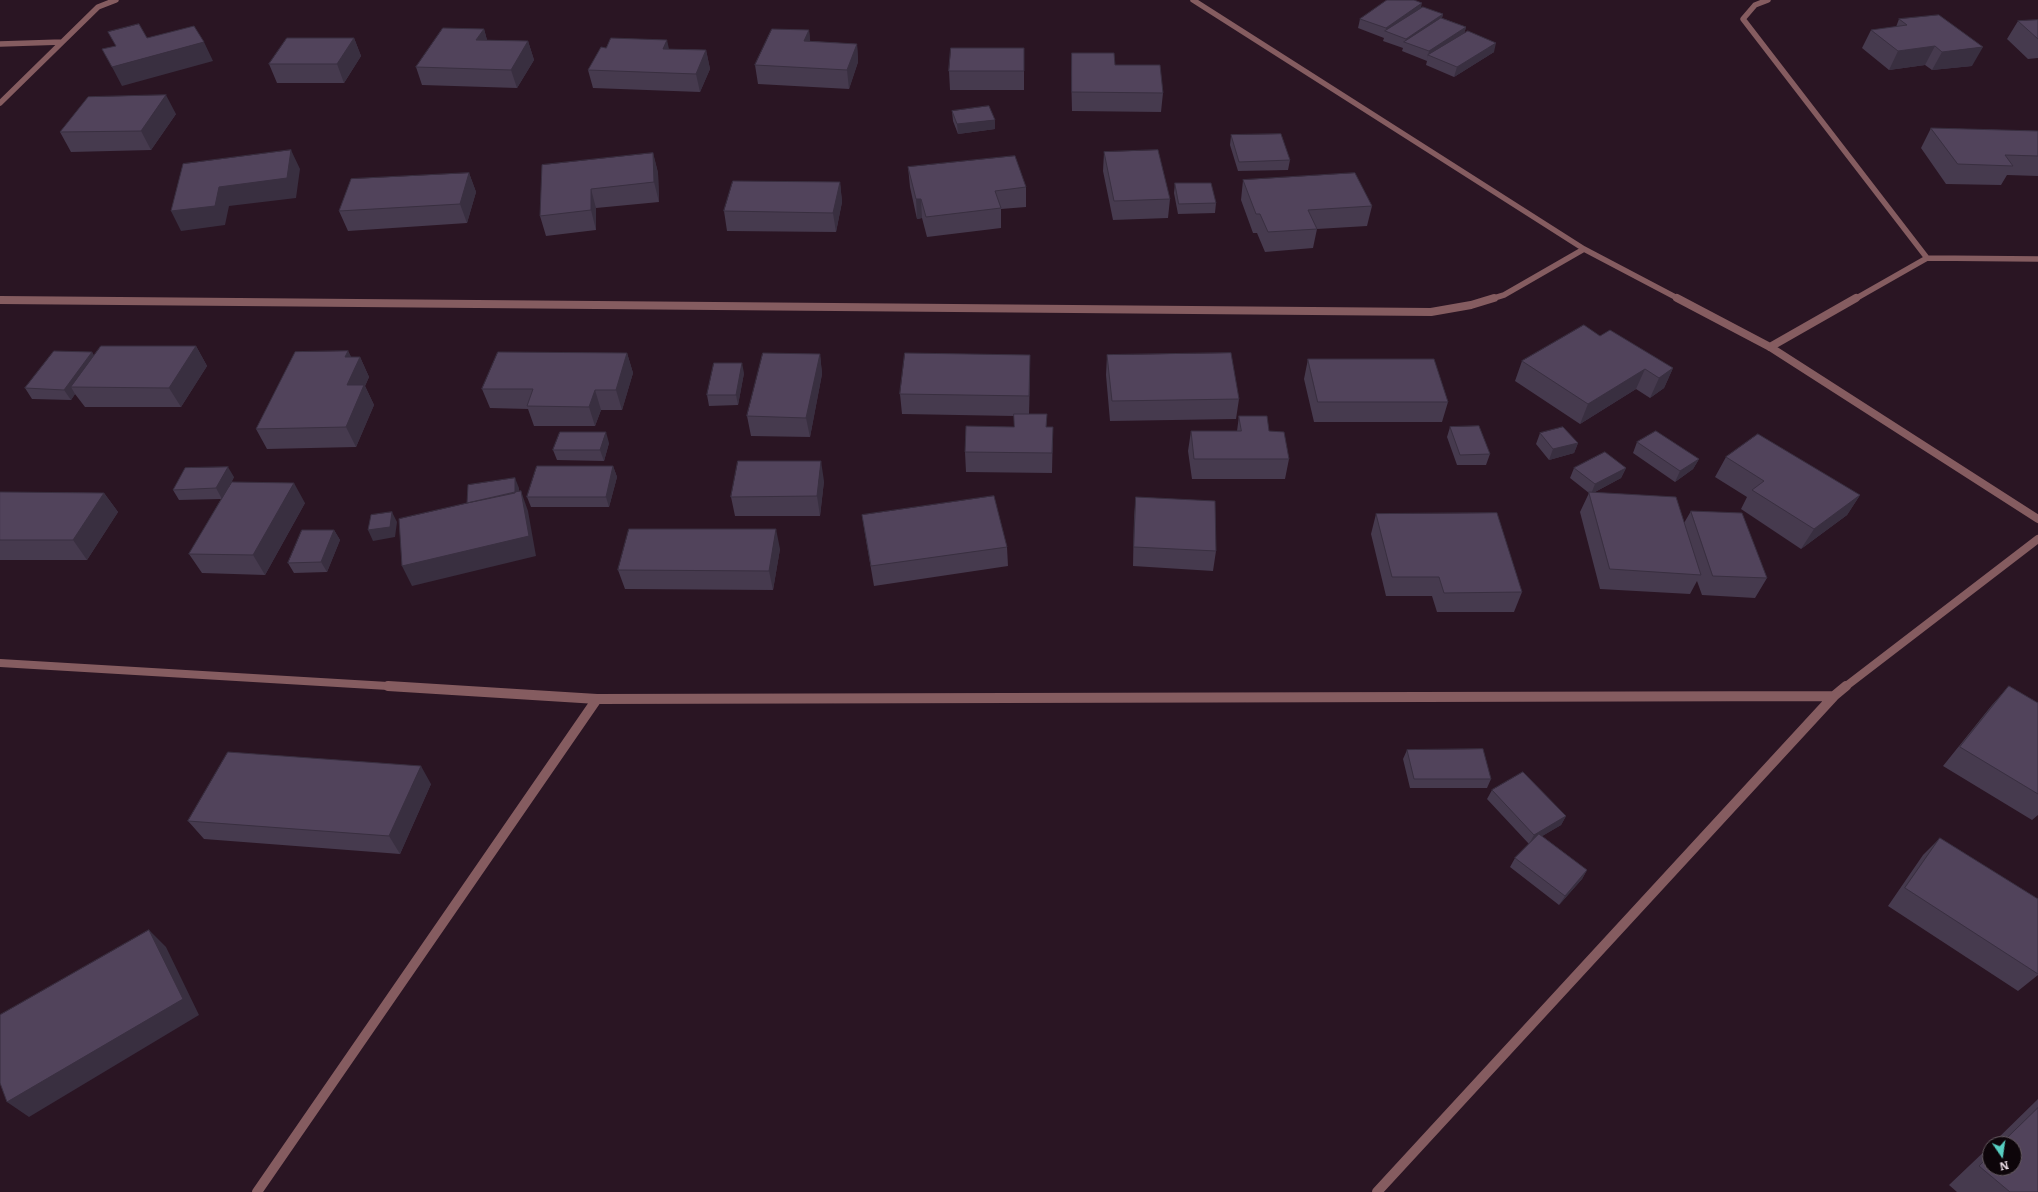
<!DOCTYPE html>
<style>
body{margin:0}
#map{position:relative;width:2038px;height:1192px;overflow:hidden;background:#2a1523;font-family:Literata,serif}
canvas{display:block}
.north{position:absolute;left:1982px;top:1136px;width:40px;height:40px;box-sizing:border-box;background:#0d050a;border:1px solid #655a60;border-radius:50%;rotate:167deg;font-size:11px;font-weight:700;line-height:16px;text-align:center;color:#e8d9e2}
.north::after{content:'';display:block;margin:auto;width:14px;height:18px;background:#57cec2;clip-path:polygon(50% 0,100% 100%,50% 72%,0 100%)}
</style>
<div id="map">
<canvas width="2038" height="1192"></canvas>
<div class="north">N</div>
</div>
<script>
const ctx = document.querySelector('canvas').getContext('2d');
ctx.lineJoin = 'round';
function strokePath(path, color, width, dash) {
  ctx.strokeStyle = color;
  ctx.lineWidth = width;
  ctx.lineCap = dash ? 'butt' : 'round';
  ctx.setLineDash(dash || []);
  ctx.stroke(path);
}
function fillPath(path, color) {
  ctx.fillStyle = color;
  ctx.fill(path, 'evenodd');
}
const minorFar2 = new Path2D(`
 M1193 0 1584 249 1679 299
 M1768 0 1755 5 1743 19 1927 258 1855 299
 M0 44 62 42
 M0 103 98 7 116 0
 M1927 258 2038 259
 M1491 299 1504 295 1584 249`);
const minorFar1 = new Path2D(`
 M1677 298 1770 347 2038 519
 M0 300 1431 312 1471 305 1494 298
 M1770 347 1856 298
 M0 663 405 687
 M1845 687 2038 539`);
const minor = new Path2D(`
 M388 686 597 699 1834 696
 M257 1192 597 699
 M1377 1192 1834 696 1846 686`);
const wall = new Path2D(`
 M1421 8 1443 14 1442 18 1466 27 1464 34 1494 52 1454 77 1426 65 1427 61 1402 51 1403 48 1383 41 1384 38 1358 28 1360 19Z
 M1899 19 1972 66 1932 70 1925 65 1889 70 1862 48 1871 30 1896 27Z
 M2038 20V58L2028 59 2007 39 2018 21Z
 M484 29 487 40 528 41 534 60 517 88 422 85 416 67Z
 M809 30 810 41 857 44 858 62 849 89 758 84 755 65Z
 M354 38 361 56 344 83H277L269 64Z
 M669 49 706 50 710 69 700 92 593 88 588 70Z
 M1072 53 1115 65 1163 93 1161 112 1072 111 1071 72Z
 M949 71H1024V90H950Z
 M952 111 995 129 958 134 953 121Z
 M176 114 151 150 71 152 60 132Z
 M1931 128 2038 131V176L2007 175 2001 185 1946 184 1921 148Z
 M1231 135 1290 160 1288 170 1238 171 1230 145Z
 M1104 152 1170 199 1168 218 1113 220 1103 171Z
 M653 153 658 173 659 202 596 208V230L546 236 540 216Z
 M908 167 1026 187V207L1001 209V228L927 237 922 218 917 219 910 187Z
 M469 173 476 192 467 223 348 231 339 211Z
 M1243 180 1372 206 1367 226 1317 229 1313 248 1265 252 1257 233H1253L1241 200Z
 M840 182 842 202 836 232 727 231 724 211Z
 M1175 183 1216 203 1215 213 1178 214 1174 193Z
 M1600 336 1673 368 1664 388 1650 398 1636 389 1580 424 1515 381 1522 361Z
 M196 346 207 366 181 407H85L75 394 71 400 32 399 25 388 92 352 94 356Z
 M348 351 351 357H360L369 377 365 386 374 405 356 447 267 449 256 429Z
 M627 353 633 373 622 410H601L595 426H534L528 409 490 408 482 389Z
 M820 354 822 374 810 437 751 436 747 416Z
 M1030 355 1029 414H1047L1046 427H1053L1052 473 966 472 965 452 1014 427V416L902 414 900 394Z
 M1107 355 1239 399 1236 419 1110 421 1106 375Z
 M1308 359 1448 402 1442 422H1314L1304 379Z
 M744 373 738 405 709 406 707 395Z
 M1239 416 1289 459 1285 479H1192L1188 451 1191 431H1237Z
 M1450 427 1490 454 1486 465H1457L1447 437Z
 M1540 433 1578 443 1574 453 1549 460 1536 444Z
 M1637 442 1699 459 1693 469 1675 482 1633 453Z
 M609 443 604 461 557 460 553 450Z
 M1726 457 1860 495 1847 515 1801 549 1741 509 1747 497 1715 477Z
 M613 466 617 477 609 507H531L527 497Z
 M1574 468H1626L1621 478 1595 492 1684 523 1691 511 1767 578 1755 598 1702 595 1697 581 1690 594 1600 589 1580 512 1589 493 1570 478Z
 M234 477 229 487 305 503 265 575 202 573 189 554 221 499 179 500 173 490Z
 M824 481 820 516H735L731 497Z
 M0 492 104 493 118 512 87 560H0Z
 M1136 497 1216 551 1213 571 1133 566 1134 517Z
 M1376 514 1522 592 1514 612H1437L1432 596H1386L1371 534Z
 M862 515 1007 547 1008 566 874 586 865 534Z
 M334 530 340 540 327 572 294 573 288 563Z
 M780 549 773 590 625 589 618 570Z
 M2009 686 2038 703V815L2032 820 1943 766 1992 705Z
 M1407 750 1491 779 1487 788H1410L1403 759Z
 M431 784 400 854 204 839 188 821Z
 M1492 790 1566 816 1561 825 1542 836 1587 870 1582 879 1559 905 1510 867 1515 858 1529 844 1487 799Z
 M1940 838 2038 899V975L2018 991 1888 906 1923 855Z
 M2038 1099V1192H1957L1949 1185 1990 1146V1168L2014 1144H1992Z`);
const shadedWall = new Path2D(`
 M1422 3 1420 12 1386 32V28Z
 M1443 14 1440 24 1405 42 1406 39Z
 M1466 27 1463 37 1428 55 1427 61 1429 51Z
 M484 29 489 48 476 40Z
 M809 30 811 49 804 41Z
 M354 38 361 56 344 83 337 64Z
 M667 40 671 58 663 49Z
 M528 41 534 60 517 88 511 70Z
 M204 42 213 61 122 86 112 67Z
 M1496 43 1494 52 1454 77 1457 67Z
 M857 44 858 62 849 89 847 70Z
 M1935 46 1925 65 1889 70 1898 51Z
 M1983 47 1972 66 1932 70 1942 52Z
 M706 50 710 69 700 92 696 74Z
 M166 95 176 114 151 150 141 131Z
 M995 120V129L958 134 957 124Z
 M291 150 300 169 296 198 229 206 225 225 181 231 171 211Z
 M653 153 658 173 659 202 654 182Z
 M469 173 476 192 467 223 460 204Z
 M840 182 842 202 836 232 833 213Z
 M591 189 596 208V230L591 210Z
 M916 199H921L922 218 917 219Z
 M196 346 207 366 181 407 169 388Z
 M348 351 356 366 360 357 369 377 365 386 374 405 356 447 346 427 345 357Z
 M92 352 98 362 71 387 75 394 71 400 64 390Z
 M627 353 633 373 622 410 616 390Z
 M820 354 822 374 810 437 806 418Z
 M1030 355V375L1029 416V396Z
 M742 363 744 373 738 405 736 395Z
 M1673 368 1664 388 1650 398 1659 378Z
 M1645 369 1636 389 1580 424 1588 404Z
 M595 390 601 410 595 426 589 407Z
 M606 432 609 443 604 461 600 450Z
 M1578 443 1574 453 1549 460 1553 449Z
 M1699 459 1693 469 1675 482 1680 471Z
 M821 461 824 481 820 516 817 496Z
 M613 466 617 477 609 507 606 497Z
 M228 467 234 477 222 499 216 488Z
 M1626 468 1621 478 1591 494 1595 484Z
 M515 478 519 488V505L471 513 467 503Z
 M294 483 305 503 265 575 253 555Z
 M521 491 528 511 536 556 412 586 402 566Z
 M104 493 118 512 87 560 73 540Z
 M1860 495 1847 515 1801 549 1814 529Z
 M392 512 397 522 395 537 373 541 368 530Z
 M776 529 780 549 773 590 769 571Z
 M334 530 340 540 327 572 321 562Z
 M421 766 431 784 400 854 389 836Z
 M1566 816 1561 825 1529 844 1534 835Z
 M1587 870 1582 879 1559 905 1565 896Z
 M149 930 166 947 199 1015 29 1117 7 1102Z`);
const building = new Path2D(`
 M1387 0H1414L1422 3 1386 28 1360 19Z
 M1423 7 1443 14 1406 39 1385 31Z
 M1939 15 1983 47 1942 52 1935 46 1898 51 1871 30 1907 25 1899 19Z
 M1441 18 1466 27 1429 51 1404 42Z
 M2038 20V39L2018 21Z
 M139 24 147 38 194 26 204 42 112 67 102 49 116 46 108 32Z
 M443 28 484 29 476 40 528 41 511 70 416 67Z
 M772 29 809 30 804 41 857 44 847 70 755 65Z
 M1468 31 1496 43 1457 67 1428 55Z
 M287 38H354L337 64H269Z
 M611 38 667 40 663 49 706 50 696 74 588 70 601 47 606 48Z
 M951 48H1024V71H949Z
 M1072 53H1114L1115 65H1160L1163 93 1072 92Z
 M166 95 141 131 60 132 88 97Z
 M989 106 995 120 957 124 952 111Z
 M1931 128 2038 131V156L2005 155 2013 166 1958 164Z
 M1281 134 1290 160 1239 162 1231 135Z
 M291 150 287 178 219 187 215 206 171 211 183 164Z
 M1158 150 1170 199 1114 201 1104 152Z
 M653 153 654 182 591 189V210L540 216 542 165Z
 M1015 156 1026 187 995 191 1001 208 926 217 921 199H916L908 167Z
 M469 173 460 204 339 211 351 179Z
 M1355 173 1372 206 1308 210 1317 229 1268 232 1260 214H1256L1243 180Z
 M733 181 840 182 833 213 724 211Z
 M1175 183H1211L1216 203 1179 204Z
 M1584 325 1600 336 1610 330 1673 368 1659 378 1645 369 1588 404 1522 361Z
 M101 346H196L169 388 71 387Z
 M54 351 92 352 64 390 25 388Z
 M348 351 345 357H360L347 385H364L346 427 256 429 295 352Z
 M498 352 627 353 616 390H595L589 407 527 406 533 389H482Z
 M763 353 820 354 806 418 747 416Z
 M905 353 1030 355 1029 396 900 394Z
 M1231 353 1239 399 1112 401 1107 355Z
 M1308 359H1434L1448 402H1318Z
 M714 363H742L736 395H707Z
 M1014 414H1047L1046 427H1053L1052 453 965 452 966 426 1014 427Z
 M1239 416H1267L1269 431 1284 432 1289 459H1194L1191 431H1241Z
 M1479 426 1490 454 1460 455 1450 427Z
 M1563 427 1578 443 1553 449 1540 433Z
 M1656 431 1699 459 1680 471 1637 442Z
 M560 432H606L600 450H553Z
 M1758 434 1860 495 1814 529 1752 490 1764 481 1726 457Z
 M1605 452 1626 468 1595 484 1574 468Z
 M738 461H821L817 496 731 497Z
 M537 466H613L606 497H527Z
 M228 467 216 488 173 490 185 468Z
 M515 478V493L482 500 467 503 468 485Z
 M232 482 294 483 253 555 189 554Z
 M521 491 529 536 402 566 399 519Z
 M0 492 104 493 73 540H0Z
 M1589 492 1676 497 1701 575 1610 569Z
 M994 496 1007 547 871 566 862 515Z
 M1136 497 1215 501 1216 551 1134 547Z
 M1691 511 1742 513 1767 578 1713 576Z
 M392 512 390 527 368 530 371 515Z
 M1497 513 1522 592 1444 593 1439 577H1392L1376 514Z
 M629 529H776L769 571 618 570Z
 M302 530H334L321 562 288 563Z
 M2009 686 2038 703V794L1960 747Z
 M1483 749 1491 779H1414L1407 750Z
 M228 752 421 766 389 836 188 821Z
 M1523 772 1566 816 1534 835 1492 790Z
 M1539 834 1587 870 1565 896 1515 858Z
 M1940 838 2038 899V974L1905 888Z
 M149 930 183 999 7 1102 0 1083V1015Z
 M2038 1108V1192H2010L1979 1166 1990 1155V1168H2014V1144H2001Z`);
strokePath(minorFar2, '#855c60', 5.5);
strokePath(minorFar1, '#855c60', 8);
strokePath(minor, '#855c60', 10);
fillPath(wall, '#463a4e');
fillPath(shadedWall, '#392f40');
fillPath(building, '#51435b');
strokePath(building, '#392f40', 1);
</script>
